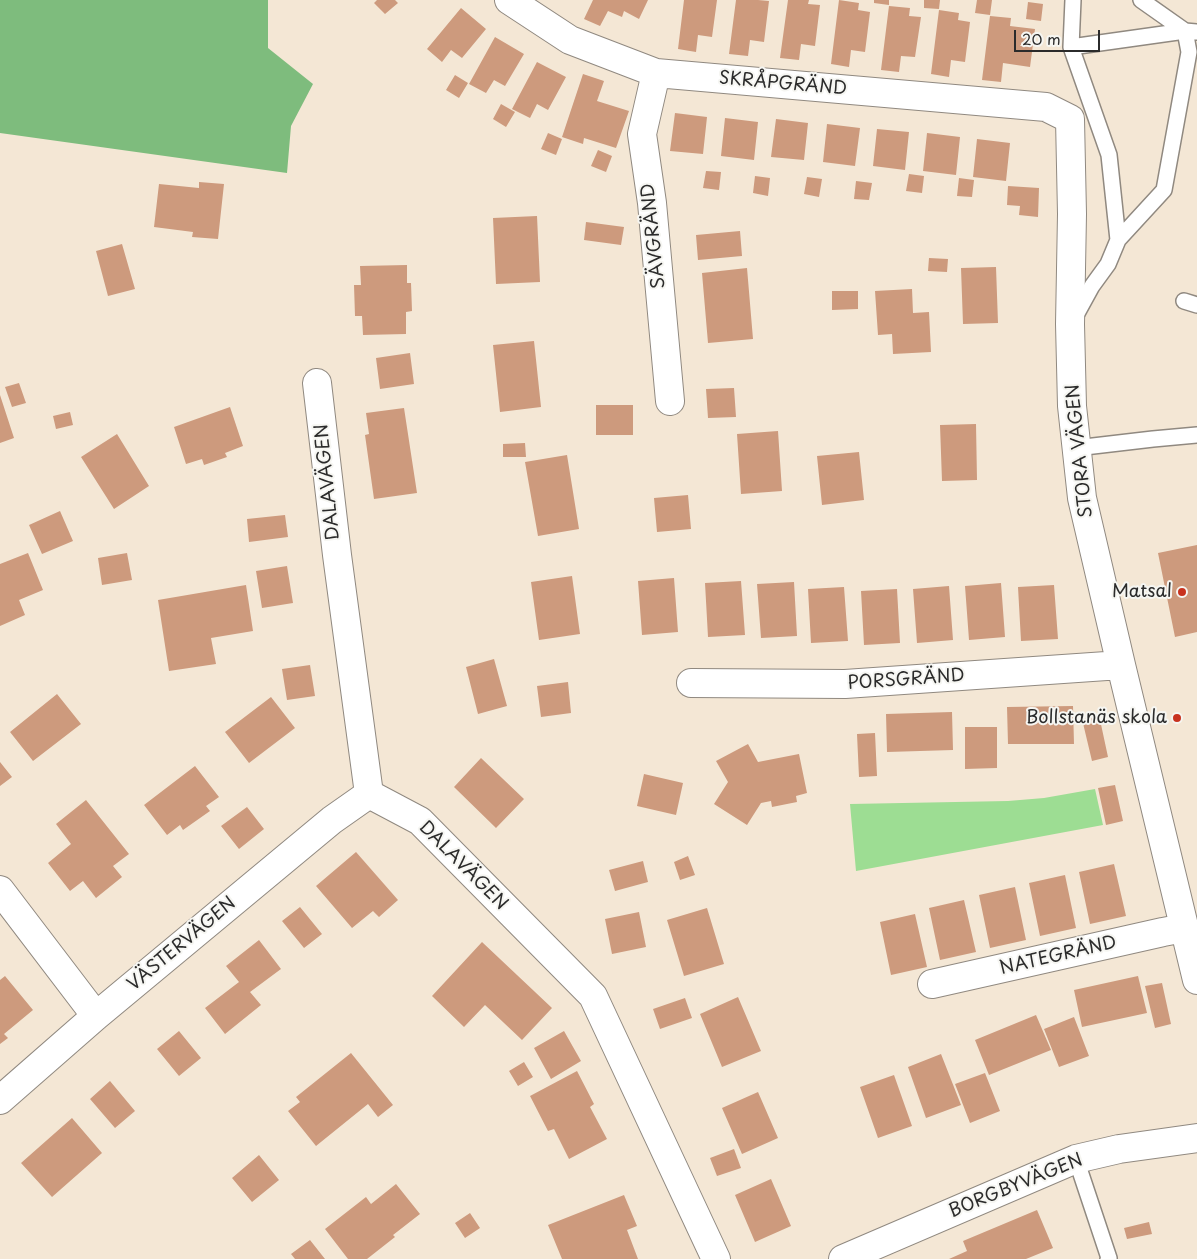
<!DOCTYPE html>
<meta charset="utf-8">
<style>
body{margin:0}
#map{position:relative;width:1197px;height:1259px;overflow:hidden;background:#f4e7d5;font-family:"Playpen Sans",sans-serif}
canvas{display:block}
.scale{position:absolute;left:1014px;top:30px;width:86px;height:22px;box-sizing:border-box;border:2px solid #2b2b2b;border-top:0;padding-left:6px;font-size:15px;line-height:18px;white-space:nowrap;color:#2b2b2b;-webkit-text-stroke:4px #f6f6f2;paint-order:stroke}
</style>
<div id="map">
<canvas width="1197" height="1259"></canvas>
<div class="scale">20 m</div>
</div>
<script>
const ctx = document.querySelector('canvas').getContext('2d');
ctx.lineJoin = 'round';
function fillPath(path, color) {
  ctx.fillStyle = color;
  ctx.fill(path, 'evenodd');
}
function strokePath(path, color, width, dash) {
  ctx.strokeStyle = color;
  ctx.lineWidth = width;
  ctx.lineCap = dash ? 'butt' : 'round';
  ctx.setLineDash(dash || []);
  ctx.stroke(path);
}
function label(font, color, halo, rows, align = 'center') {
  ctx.font = font + ' "Playpen Sans",sans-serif';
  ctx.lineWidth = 4;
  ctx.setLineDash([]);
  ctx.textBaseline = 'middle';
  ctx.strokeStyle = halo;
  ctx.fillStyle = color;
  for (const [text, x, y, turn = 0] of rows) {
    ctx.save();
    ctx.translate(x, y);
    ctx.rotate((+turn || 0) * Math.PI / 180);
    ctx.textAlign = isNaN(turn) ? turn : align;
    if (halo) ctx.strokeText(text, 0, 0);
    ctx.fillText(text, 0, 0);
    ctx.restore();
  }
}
const green = new Path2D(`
 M1095 789 1103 825 856 871 850 804 1008 801 1044 798Z`);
const forest = new Path2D(`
 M0 0H268V48L313 84 291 126 287 173 0 133Z`);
const building = new Path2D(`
 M377 0H395L398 3 385 14 374 3Z
 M593 0H648L639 19 624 11 622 17 608 11 600 26 584 19Z
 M684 0H717L712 37 698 35 696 52 678 49Z
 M736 0H758L769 1 764 42 750 40 748 56 729 54Z
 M788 0H809L808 4 820 5 815 46 801 44 799 60 780 58Z
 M839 0 859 3 858 10 870 12 865 52 851 50 849 67 831 64Z
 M874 0H889V5L874 3Z
 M924 0H940L939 9 924 8Z
 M977 0H992L990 15 975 13Z
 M1028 2 1043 4 1041 21 1026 19Z
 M889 6 910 8 909 16 921 17 915 57 901 56 899 72 881 70Z
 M461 8 486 29 462 58 451 50 442 62 427 49Z
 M939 10 959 13 958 20 970 22 965 62 951 60 949 77 931 74Z
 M990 16 1011 18 1010 26 1035 29 1030 67 1003 63 1001 82 982 80Z
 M495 37 524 54 505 86 494 80 486 93 469 84Z
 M537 62 566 77 548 110 537 104 530 118 512 109Z
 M583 74 604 81 597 101 629 111 616 148 584 138 583 144 562 137Z
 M455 75 468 83 459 98 446 90Z
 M501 104 515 112 506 127 493 119Z
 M675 113 707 117 703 154 670 151Z
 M725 118 758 122 754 160 721 156Z
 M776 119 808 123 804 160 771 157Z
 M827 124 860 128 855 166 823 162Z
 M877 129 909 132 905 170 873 166Z
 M548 133 562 139 556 155 541 149Z
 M927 133 960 137 956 175 923 171Z
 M977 139 1010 143 1006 181 973 177Z
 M598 150 612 156 606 172 591 166Z
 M706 171 721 172 719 190 703 188Z
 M909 174 924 176 922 193 906 191Z
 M755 176 770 178 768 196 753 193Z
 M807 177 822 179 819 197 804 194Z
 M959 178 974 180 972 197 957 196Z
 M856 181 872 183 869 200 854 199Z
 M199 182 224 184 218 239 192 237 193 232 154 227 159 184 199 188Z
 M1008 186 1039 188 1038 217 1019 215 1020 206 1007 205Z
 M537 216 540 282 496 284 493 218Z
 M586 222 624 227 621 245 584 240Z
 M740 231 742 256 698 260 696 235Z
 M122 244 135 289 108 296 96 251Z
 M929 258 948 259 947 272 928 271Z
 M407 265V283H411L412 311 406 312V334L363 335 362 316H355L354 285H361L360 266Z
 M996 267 998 323 963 324 961 268Z
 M747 268 753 339 708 343 702 273Z
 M912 289 913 313 929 312 931 352 893 354 892 334 878 335 875 291Z
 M832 291H858V309L832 310Z
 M534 341 541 407 500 412 493 345Z
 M410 353 414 384 380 389 376 358Z
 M19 383 26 403 12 407 5 387Z
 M734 388 736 417 708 418 706 389Z
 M0 395 14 438 0 443Z
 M596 405H633V435H596Z
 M230 407 243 446 225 453 227 457 204 465 202 459 186 464 174 427Z
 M404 408 417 493 374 499 365 435 369 434 366 413Z
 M70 412 73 425 56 429 53 416Z
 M976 424 977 480 942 481 940 425Z
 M778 431 782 491 741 494 737 434Z
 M117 434 149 486 114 509 81 457Z
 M525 443 526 457H503V444Z
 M859 452 864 500 822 505 817 456Z
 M567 455 579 529 538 536 525 462Z
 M688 495 691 529 657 532 654 498Z
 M60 511 73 541 42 554 29 525Z
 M285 515 288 537 249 542 247 519Z
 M1197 545V632L1175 637 1158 553Z
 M28 553 43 590 19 600 25 615 0 626V564Z
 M127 553 132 580 102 585 98 558Z
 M287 566 293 603 262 608 256 571Z
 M572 576 580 634 539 640 531 582Z
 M674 578 678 632 642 635 638 581Z
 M741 581 745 635 708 637 705 583Z
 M794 582 797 636 761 638 757 584Z
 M1001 583 1005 637 969 640 965 586Z
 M246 585 253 631 211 638 216 664 169 671 158 600Z
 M1054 585 1058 639 1021 641 1018 587Z
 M949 586 953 640 917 643 913 589Z
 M844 587 848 641 811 643 808 589Z
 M897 589 900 643 864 645 861 591Z
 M494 659 507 706 478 714 466 667Z
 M310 665 315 696 287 700 282 669Z
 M568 682 571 713 541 717 537 686Z
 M57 694 81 724 33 761 10 732Z
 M271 697 295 728 249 763 225 732Z
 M1073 706 1074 744H1008L1007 707Z
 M952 712 953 750 887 752 886 714Z
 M1099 715 1108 757 1092 761 1082 719Z
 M965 727H997V768L965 769Z
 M875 733 877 776 859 777 857 734Z
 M748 744 758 762 799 754 807 793 796 796 797 802 772 807 771 801 761 803 747 825 714 804 728 782 716 761Z
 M481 758 524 799 496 828 454 787Z
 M0 762 12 777 0 786Z
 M195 766 219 797 206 806 210 811 183 830 180 825 167 835 144 805Z
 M644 774 683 783 676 815 637 806Z
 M1115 785 1123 821 1106 825 1098 788Z
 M86 800 129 854 113 866 122 877 96 898 83 881 70 891 48 863 71 844 56 824Z
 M247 807 264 829 239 849 221 826Z
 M356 852 398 900 379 917 373 911 352 928 316 886Z
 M688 856 695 875 680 880 674 862Z
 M643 861 648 882 615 891 609 870Z
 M1114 864 1126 916 1090 924 1079 872Z
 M1065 875 1076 928 1040 936 1029 883Z
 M1015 887 1026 940 990 948 979 895Z
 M964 900 976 952 940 960 929 908Z
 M300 907 322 934 304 948 282 921Z
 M707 908 724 964 684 976 667 920Z
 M639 912 646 947 612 954 605 919Z
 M915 914 927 967 891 975 880 922Z
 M259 940 281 969 250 992 261 1005 225 1034 205 1008 239 982 226 966Z
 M482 942 552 1008 522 1040 485 1005 464 1027 432 996Z
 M5 976 33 1010 4 1034 8 1038 0 1044V980Z
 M1138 976 1147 1013 1082 1027 1074 990Z
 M1162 983 1171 1024 1155 1028 1145 986Z
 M738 997 761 1051 722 1067 700 1014Z
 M685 998 692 1018 660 1029 653 1009Z
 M1036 1015 1051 1050 989 1075 975 1040Z
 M1074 1017 1089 1056 1059 1067 1044 1029Z
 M179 1031 201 1058 179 1076 157 1049Z
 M564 1031 581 1061 551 1079 534 1048Z
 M351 1053 393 1105 378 1117 368 1104 316 1146 288 1111 300 1102 296 1097Z
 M941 1054 961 1105 926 1118 908 1067Z
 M524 1062 533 1077 518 1086 509 1071Z
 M577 1071 594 1104 590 1107 607 1139 569 1159 554 1129 548 1131 530 1096Z
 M985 1073 1000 1111 970 1123 955 1084Z
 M894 1075 912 1126 878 1138 860 1087Z
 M110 1081 135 1111 115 1128 90 1099Z
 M758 1092 778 1138 742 1154 722 1108Z
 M72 1118 102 1153 52 1197 21 1163Z
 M734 1149 741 1168 717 1176 710 1158Z
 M259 1155 279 1180 252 1202 232 1178Z
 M771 1179 791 1226 755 1242 735 1195Z
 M396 1184 420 1214 393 1235 395 1237 367 1259H348L325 1229 366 1197 371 1204Z
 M624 1195 637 1226 627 1230 638 1259H562L548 1225Z
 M1037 1210 1053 1248 1026 1259H949L967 1251 963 1241Z
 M470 1213 480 1228 465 1238 455 1223Z
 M1149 1222 1152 1234 1127 1239 1124 1228Z
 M310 1240 325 1259H295L291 1254Z`);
const service = new Path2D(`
 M1073 0 1071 47 1109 155 1118 240
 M1071 47 1185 31 1197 32
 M1184 301 1197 305
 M1075 317 1092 286 1108 264 1118 240 1164 190 1189 52 1185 31 1141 0
 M1076 448 1153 439 1197 435
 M1076 1159 1109 1258 1108 1259`);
const minor = new Path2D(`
 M509 0 570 40 656 73 1046 107 1070 119 1072 214 1070 324 1072 406 1082 498 1121 665 1197 980
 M656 73 642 134 652 203 670 401
 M317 383 337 555 369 794 420 821 593 996 716 1259
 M691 683 845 684 1121 665
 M0 890 96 1016
 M932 984 1163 932 1184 928
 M0 1100 96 1016 332 820 369 794
 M843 1259 1076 1159 1119 1149 1197 1138`);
const markers = [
 [1182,592,5,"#c8321e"],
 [1177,718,5,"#c8321e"]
];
const streetNames = [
 ["SKRÅPGRÄND",783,84,5],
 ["SÄVGRÄND",654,236,-96],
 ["STORA VÄGEN",1080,451,-96],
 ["DALAVÄGEN",328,482,-96],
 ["PORSGRÄND",906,680,-4],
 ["DALAVÄGEN",463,866,45],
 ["VÄSTERVÄGEN",182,944,-40],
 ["NATEGRÄND",1058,956,-13],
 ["BORGBYVÄGEN",1016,1186,-22]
];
const poiNames = [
 ["Matsal",1172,592],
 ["Bollstanäs skola",1167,718]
];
fillPath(green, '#9ddd93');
fillPath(forest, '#7ebc7d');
fillPath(building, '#cd9a7d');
strokePath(service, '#908980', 18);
strokePath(minor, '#908980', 30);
strokePath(service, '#fff', 15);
strokePath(minor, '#fff', 28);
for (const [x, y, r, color] of markers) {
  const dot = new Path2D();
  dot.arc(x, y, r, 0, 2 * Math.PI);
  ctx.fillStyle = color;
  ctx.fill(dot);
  strokePath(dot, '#f6f6f2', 2);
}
label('18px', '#2b2b2b', '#f6f6f2', streetNames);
label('18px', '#2b2b2b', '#f6f6f2', poiNames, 'right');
</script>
